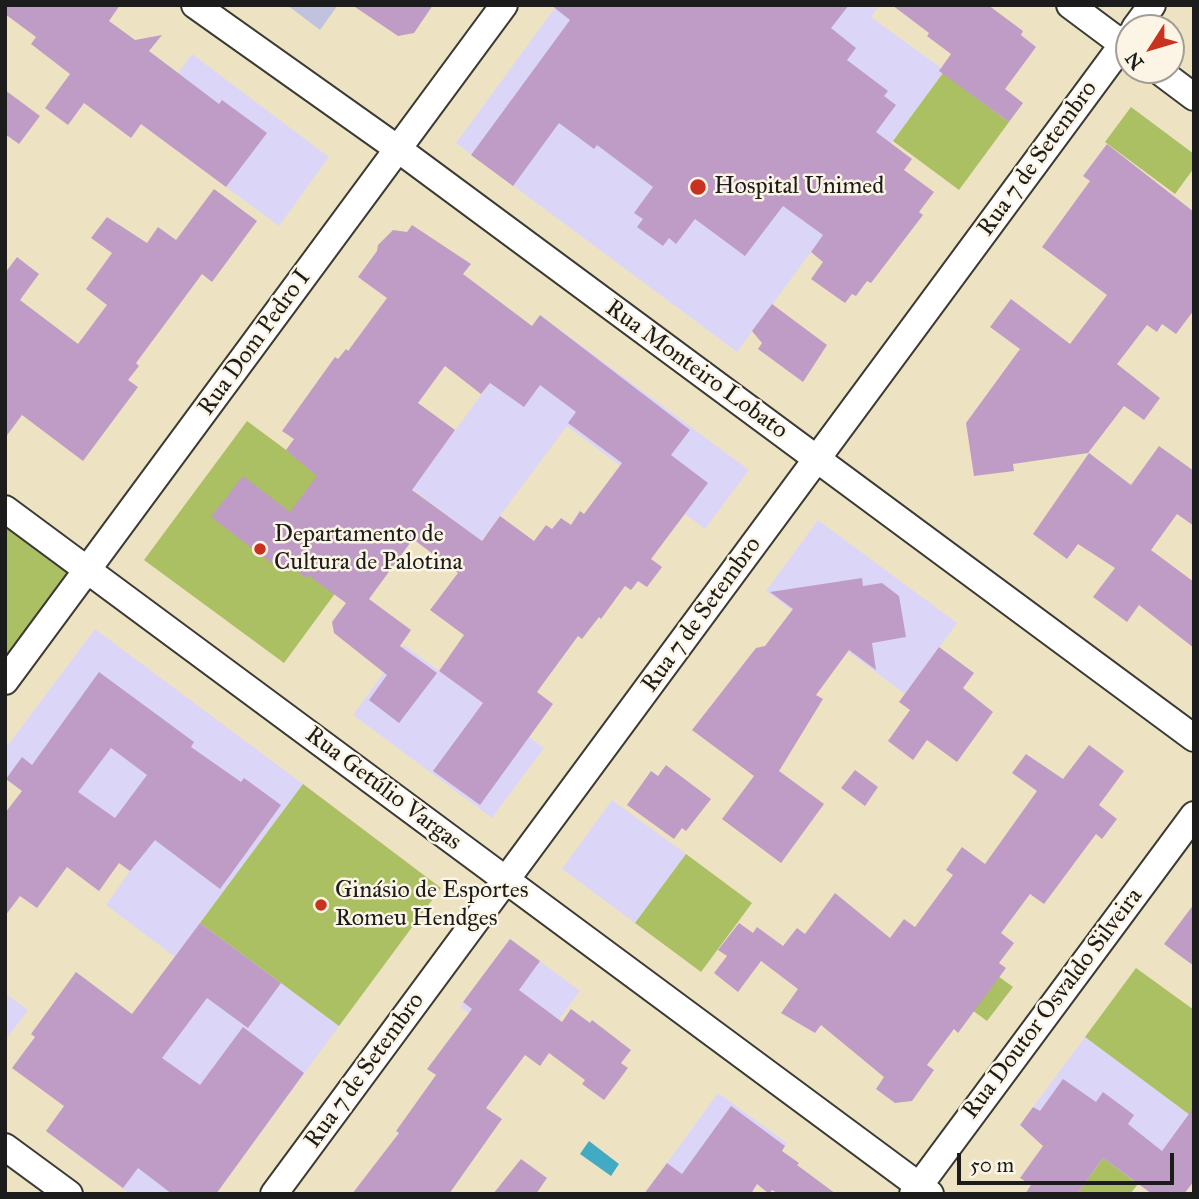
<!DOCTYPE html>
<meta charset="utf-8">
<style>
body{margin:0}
#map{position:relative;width:1199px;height:1199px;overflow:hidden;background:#ede3c3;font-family:"IM FELL Great Primer",serif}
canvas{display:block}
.frame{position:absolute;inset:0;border:7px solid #1c1c1c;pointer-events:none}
.north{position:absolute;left:1115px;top:14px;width:70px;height:70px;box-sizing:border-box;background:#fcf5e5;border:2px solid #a29e95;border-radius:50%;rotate:233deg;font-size:19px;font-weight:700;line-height:28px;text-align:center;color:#1c1c1c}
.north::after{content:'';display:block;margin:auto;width:24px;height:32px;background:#c8321e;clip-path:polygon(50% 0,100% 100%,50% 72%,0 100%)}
.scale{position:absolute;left:957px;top:1153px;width:217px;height:32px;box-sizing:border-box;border:4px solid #1c1c1c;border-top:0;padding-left:9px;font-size:21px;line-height:24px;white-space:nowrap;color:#1c1c1c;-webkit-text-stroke:5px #fcf5e5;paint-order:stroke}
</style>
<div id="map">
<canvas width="1199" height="1199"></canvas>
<div class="frame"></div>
<div class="north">N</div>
<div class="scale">50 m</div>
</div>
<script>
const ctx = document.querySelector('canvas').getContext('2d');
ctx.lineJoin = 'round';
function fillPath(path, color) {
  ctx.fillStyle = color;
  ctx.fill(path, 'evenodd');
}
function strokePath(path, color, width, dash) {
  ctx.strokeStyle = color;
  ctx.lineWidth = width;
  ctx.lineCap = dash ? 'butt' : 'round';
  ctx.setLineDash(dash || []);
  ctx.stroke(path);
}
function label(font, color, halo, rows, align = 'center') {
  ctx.font = font + ' "IM FELL Great Primer",serif';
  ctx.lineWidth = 5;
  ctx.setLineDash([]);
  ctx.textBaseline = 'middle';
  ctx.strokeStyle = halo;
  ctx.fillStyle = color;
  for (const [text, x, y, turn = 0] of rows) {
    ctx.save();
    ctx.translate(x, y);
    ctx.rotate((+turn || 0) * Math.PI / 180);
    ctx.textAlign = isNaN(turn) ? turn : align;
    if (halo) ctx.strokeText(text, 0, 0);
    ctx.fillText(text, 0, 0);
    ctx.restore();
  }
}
const built = new Path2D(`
 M557 5H880L871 17 941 68 943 73 737 352 456 143Z
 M192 54 329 157 279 226 141 124Z
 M540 315 749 470 705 529 567 426 481 541 412 489Z
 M818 520 957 623 905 694 766 591Z
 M95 629 303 784 200 923 339 1026 216 1194H130L46 1131 175 957 106 905 130 871 5 778V749Z
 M404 645 544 748 492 818 353 715Z
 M612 800 686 854 635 923 562 869Z
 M510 939 580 991 530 1058 460 1007Z
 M5 993 28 1010 5 1041Z
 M1085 1037 1189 1114 1138 1184 1033 1107Z
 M718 1093 787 1143 750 1194H709L667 1163Z`);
const industrial = new Path2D(`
 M287 5H338L320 30Z`);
const green = new Path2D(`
 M943 73 1009 122 959 190 893 141Z
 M1131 107 1194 154V168L1175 194 1105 142Z
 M247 421 386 524 284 663 144 560Z
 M5 509 87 570 5 681Z
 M303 784 441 888 339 1026 200 923Z
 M686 854 752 903 701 972 635 923Z
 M941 934 1013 987 987 1021 916 969Z
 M1136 968 1194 1010V1118L1085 1037Z
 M1103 1158 1138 1184 1130 1194H1077Z`);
const water = new Path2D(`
 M589 1141 619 1164 611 1176 580 1154Z`);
const building = new Path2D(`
 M5 5H120L109 21 135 40 162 35 149 51 219 104 222 100 267 133 226 187 141 124 131 138 84 103 68 125 45 108 70 74 31 44 36 37 5 14Z
 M352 5H433L414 33 398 36Z
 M551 5H849L831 28 856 48 847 60 888 91 884 96 896 105 876 132 912 159 904 170 934 192 919 212 923 215 871 283 867 281 856 296 852 294 845 303 811 279 823 262 811 252 823 235 783 206 745 256 695 219 676 244 669 238 663 246 637 227 643 219 634 213 653 187 597 145 594 149 559 123 513 186 471 155 570 20Z
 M892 5H988L1023 31 1021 35 1036 47 1005 89 1023 103 1009 122 939 71 951 54 927 36 929 33Z
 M5 90 40 116 19 144 5 134Z
 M1107 144 1194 212V310L1176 334 1162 324 1157 332 1147 325 1117 364 1160 398 1144 420 1124 406 1088 453 1013 464 1014 471 974 476 966 423 1020 349 990 327 1011 299 1070 344 1107 295 1042 247 1090 181 1083 176Z
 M214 189 257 221 212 282 202 274 136 363 139 366 128 380 138 387 83 461 22 415 5 438V273L17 257 39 274 20 300 78 344 107 305 86 289 112 253 91 238 107 217 147 243 158 227 176 240Z
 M412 225 471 264 463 274 532 326 540 315 690 430 671 455 708 483 651 559 662 567 647 587 638 581 631 590 625 586 601 619 599 617 582 639 578 636 537 692 553 704 480 805 433 771 483 703 439 671 464 635 430 610 458 573 413 539 369 599 411 630 400 646 437 673 399 723 369 700 387 675 334 633 332 622 346 603 308 575 306 578 287 564 282 571 211 517 243 476 290 512 317 476 286 450 294 439 282 431 335 357 338 359 346 349 348 351 387 298 358 277 377 251 378 245 393 230 407 232ZM445 366 481 394 490 383 524 407 540 385 576 412 568 423 622 463 584 514 580 511 571 525 561 518 552 529 546 525 534 541 500 516 482 541 412 490 455 430 418 403Z
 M772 304 827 345 803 382 758 349 762 343 752 331Z
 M1159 446 1194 471V526L1177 514 1151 550 1194 582V648L1139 605 1127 622 1093 597 1115 568 1078 544 1067 559 1033 534 1089 453 1131 485Z
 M862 578 863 586 882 583 899 596 906 637 872 643 876 670 849 650 816 695 823 699 779 771 824 804 781 863 722 819 754 776 692 730 756 648 765 646 793 609 770 592Z
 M939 647 974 673 963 688 993 712 957 762 927 740 913 760 888 741 910 710 899 702Z
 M99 672 194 742 191 747 241 782 244 778 281 805 220 889 155 840 130 871 119 863 99 891 67 867 37 908 20 896 5 916V813L22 791 6 779 22 757 32 765ZM111 748 147 775 115 818 78 792Z
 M1089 745 1124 771 1099 805 1117 819 1102 839 1096 834 1044 904 1030 894 1001 933 1014 943 999 963 1006 968 958 1033 954 1029 927 1065 934 1070 912 1101 895 1103 876 1089 884 1077 821 1025 815 1033 781 1013 798 989 761 961 738 992 714 973 727 956 718 950 739 923 753 933 757 927 783 946 797 928 805 934 835 893 890 938 904 919 915 927 953 875 946 870 962 847 985 864 1037 791 1012 773 1026 754 1063 779Z
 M666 765 711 799 686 831 682 828 674 839 627 805 651 771 658 776Z
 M855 770 878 787 865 806 841 788Z
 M1194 904V966L1164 944Z
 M200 923 281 983 248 1028 207 998 162 1058 200 1085 243 1027 304 1073 216 1194H172L138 1168 123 1188 46 1131 64 1106 12 1068 35 1037 31 1034 76 972 132 1014Z
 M510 939 540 961 519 990 562 1022 571 1009 590 1023 592 1020 631 1050 621 1063 628 1068 604 1100 582 1084 585 1080 549 1053 540 1066 525 1055 486 1108 502 1119 449 1194H352L399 1133 396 1131 436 1075 427 1069 472 1009 463 1002Z
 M1063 1079 1096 1102 1103 1092 1134 1115 1128 1124 1162 1151 1194 1107V1181L1184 1194H1152L1103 1158 1077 1194H1025L1031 1185 1020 1178 1043 1146 1020 1125 1033 1107 1040 1111Z
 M731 1106 785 1146 782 1151 799 1163 797 1165 836 1194H779L772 1190 769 1194 757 1184 751 1194H644L667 1163 682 1174Z
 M521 1159 547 1178 536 1194H493Z`);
const minor = new Path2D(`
 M195 5 398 149 1194 738
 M1070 5 1129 49
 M1135 28 1152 5
 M1158 70 1194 97
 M5 509 930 1194
 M5 681 504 5
 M5 1147 69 1194
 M274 1194 1129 36
 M913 1194 1194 815`);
const markers = [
 [698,187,9,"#c8321e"],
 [260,549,7,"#c8321e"],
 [321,905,7,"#c8321e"]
];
const streetNames = [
 ["Rua 7 de Setembro",1038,159,-54],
 ["Rua Dom Pedro I",255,343,-54],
 ["Rua Monteiro Lobato",696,370,36],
 ["Rua 7 de Setembro",702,615,-54],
 ["Rua Getúlio Vargas",383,789,37],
 ["Rua Doutor Osvaldo Silveira",1053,1004,-53],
 ["Rua 7 de Setembro",365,1071,-54]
];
const poiNames = [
 ["Hospital Unimed",714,187],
 ["Departamento de",274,535],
 ["Cultura de Palotina",274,563],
 ["Ginásio de Esportes",335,891],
 ["Romeu Hendges",335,919]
];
fillPath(built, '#dbd6f7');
fillPath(industrial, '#c1c2dd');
fillPath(green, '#abbf63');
fillPath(water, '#43aac3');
fillPath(building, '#bf9cc6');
strokePath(minor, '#3b3a35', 30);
strokePath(minor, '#fff', 26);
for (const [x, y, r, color] of markers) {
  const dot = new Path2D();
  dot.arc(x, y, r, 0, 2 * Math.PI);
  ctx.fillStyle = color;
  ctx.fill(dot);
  strokePath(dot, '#fcf5e5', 2.5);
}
label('24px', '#1c1c1c', '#fcf5e5', streetNames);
label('24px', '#1c1c1c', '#fcf5e5', poiNames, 'left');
</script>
